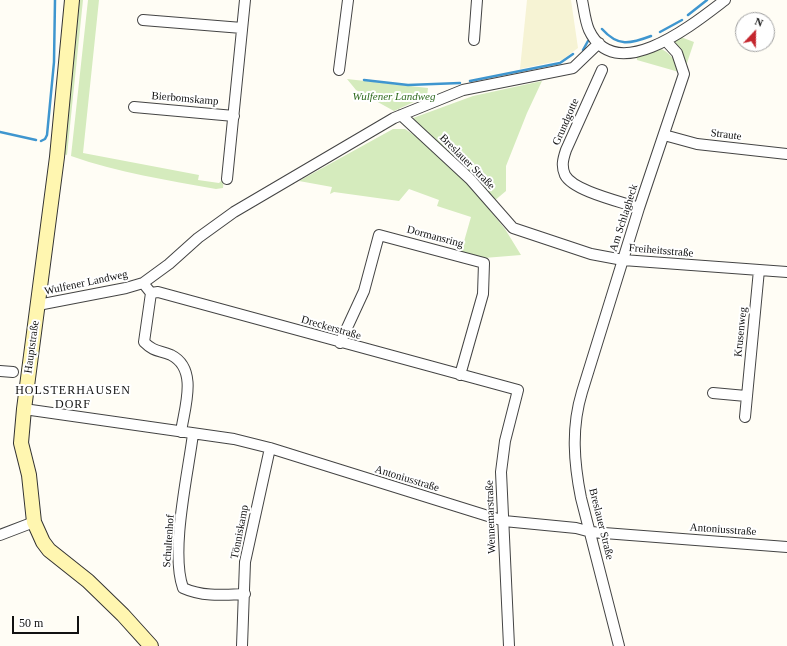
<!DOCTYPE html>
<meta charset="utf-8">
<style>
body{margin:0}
#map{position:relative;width:787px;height:646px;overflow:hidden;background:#fffdf5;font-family:Georgia,serif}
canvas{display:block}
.north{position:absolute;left:735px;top:12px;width:40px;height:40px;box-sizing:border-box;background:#fff;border:1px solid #a0a0a0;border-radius:50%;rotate:22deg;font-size:11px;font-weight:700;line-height:16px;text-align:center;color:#111}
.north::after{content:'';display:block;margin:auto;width:14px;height:18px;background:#c4262e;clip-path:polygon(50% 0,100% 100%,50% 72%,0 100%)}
.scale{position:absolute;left:12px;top:616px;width:67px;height:18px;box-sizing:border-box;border:2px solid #111;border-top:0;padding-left:5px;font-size:12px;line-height:14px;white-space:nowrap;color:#111;-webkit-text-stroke:3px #fff;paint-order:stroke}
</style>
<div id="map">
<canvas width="787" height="646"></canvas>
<div class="north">N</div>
<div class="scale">50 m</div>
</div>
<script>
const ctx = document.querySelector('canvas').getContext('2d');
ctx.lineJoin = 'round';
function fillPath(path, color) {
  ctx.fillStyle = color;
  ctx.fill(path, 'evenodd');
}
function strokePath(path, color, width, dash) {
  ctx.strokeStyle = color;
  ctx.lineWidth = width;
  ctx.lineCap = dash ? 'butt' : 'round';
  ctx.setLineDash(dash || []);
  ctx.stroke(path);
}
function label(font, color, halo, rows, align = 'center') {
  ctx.font = font + ' Georgia,serif';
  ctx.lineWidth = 4;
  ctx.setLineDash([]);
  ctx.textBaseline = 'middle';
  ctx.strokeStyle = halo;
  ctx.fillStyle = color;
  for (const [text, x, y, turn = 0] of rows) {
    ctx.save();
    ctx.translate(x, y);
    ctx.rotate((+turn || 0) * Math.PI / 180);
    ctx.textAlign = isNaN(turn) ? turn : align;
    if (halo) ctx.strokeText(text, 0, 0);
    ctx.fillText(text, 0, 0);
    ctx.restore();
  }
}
const farmland = new Path2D(`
 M527 0H571L578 48 562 60 520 69Z`);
const green = new Path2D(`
 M76 0H83L67 155 63 154Z
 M88 0H99L83 153 199 175 198 180 219 183 224 178 223 188 216 189C167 180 119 173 71 156Z
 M678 36 694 42 686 66 672 41Z
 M659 48C670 52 677 62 679 72L637 60 636 55Z
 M347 79 428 88 427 96 394 111 356 90Z
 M542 81 527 113 506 166V191L494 201 413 125V118L473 96Z
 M393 129H405L420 139 467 182 505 229 521 255 484 258 461 252 471 217 437 206 439 200 409 189 399 201 334 192 330 194 332 187 299 181Z`);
const stream = new Path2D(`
 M688 15 707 0
 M602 29C618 47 630 44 651 36
 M660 32 682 20
 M583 50 588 41
 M364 80 408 85 460 83
 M470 81 560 63 573 54
 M0 132 36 140
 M41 141 45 139 47 135 54 62 55 0`);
const street = new Path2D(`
 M582 0C584 9 585 21 589 30 616 88 696 22 725 0
 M143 20 242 28
 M474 40 477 0
 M339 70 348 0
 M602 70 566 150C563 159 561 166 565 175 573 191 622 202 639 208
 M134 107 234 116
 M401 115 470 179 513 228 591 254 623 260 787 272
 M664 135 697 144 787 154
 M227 179 245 0
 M143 283 151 293 158 292 518 390 505 441 501 472 509 646
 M151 293 144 342C154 352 159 350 171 355 199 369 184 409 181 432
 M38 305 126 288 143 283 169 264 198 238 234 212 394 118 463 90 573 68 599 43
 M340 343 364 291 379 235 484 263 483 294 460 375
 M0 371 13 372
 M713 393 746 396
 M24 409 234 439 270 448 504 521 576 528 591 532 787 547
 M745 417 759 270
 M193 434C188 474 170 551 183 588 203 597 223 595 245 594
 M0 535 34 522
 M242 646 245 562 270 448
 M619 646 581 498C574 463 571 428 582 392L639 208 684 74 677 53 666 41`);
const secondary = new Path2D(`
 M72 0 57 157 24 409 21 443 29 475 34 522 43 542 49 550 88 581 123 615 151 646`);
const parkNames = [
 ["Wulfener Landweg",394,97]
];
const streetNames = [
 ["Bierbomskamp",185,99,5],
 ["Grundgotte",566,122,-66],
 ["Straute",726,135,7],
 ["Breslauer Straße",467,162,45],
 ["Am Schlagheck",624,218,-72],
 ["Dormansring",435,237,15],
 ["Freiheitsstraße",661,251,5],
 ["Wulfener Landweg",86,283,-12],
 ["Dreckerstraße",331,328,16],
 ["Krusenweg",741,332,-84],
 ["Hauptstraße",32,347,-82],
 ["Antoniusstraße",407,479,17],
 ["Wennemarstraße",491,517,-92],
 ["Breslauer Straße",601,524,76],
 ["Antoniusstraße",723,530,4],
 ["Tönniskamp",240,532,-79],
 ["Schultenhof",169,541,-86]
];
const neighbourhoodNames = [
 ["HOLSTERHAUSEN",73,391],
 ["DORF",73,405]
];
fillPath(farmland, '#f6f3d4');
fillPath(green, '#d5ebbd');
strokePath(stream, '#3f96cf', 2.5);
strokePath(street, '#444', 12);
strokePath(secondary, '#333', 16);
strokePath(street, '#fff', 10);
strokePath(secondary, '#fff6b0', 14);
label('italic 11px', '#2f6b1f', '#fff', parkNames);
label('11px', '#111', '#fff', streetNames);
ctx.letterSpacing = '1px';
label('12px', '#111', '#fff', neighbourhoodNames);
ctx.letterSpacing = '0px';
</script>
